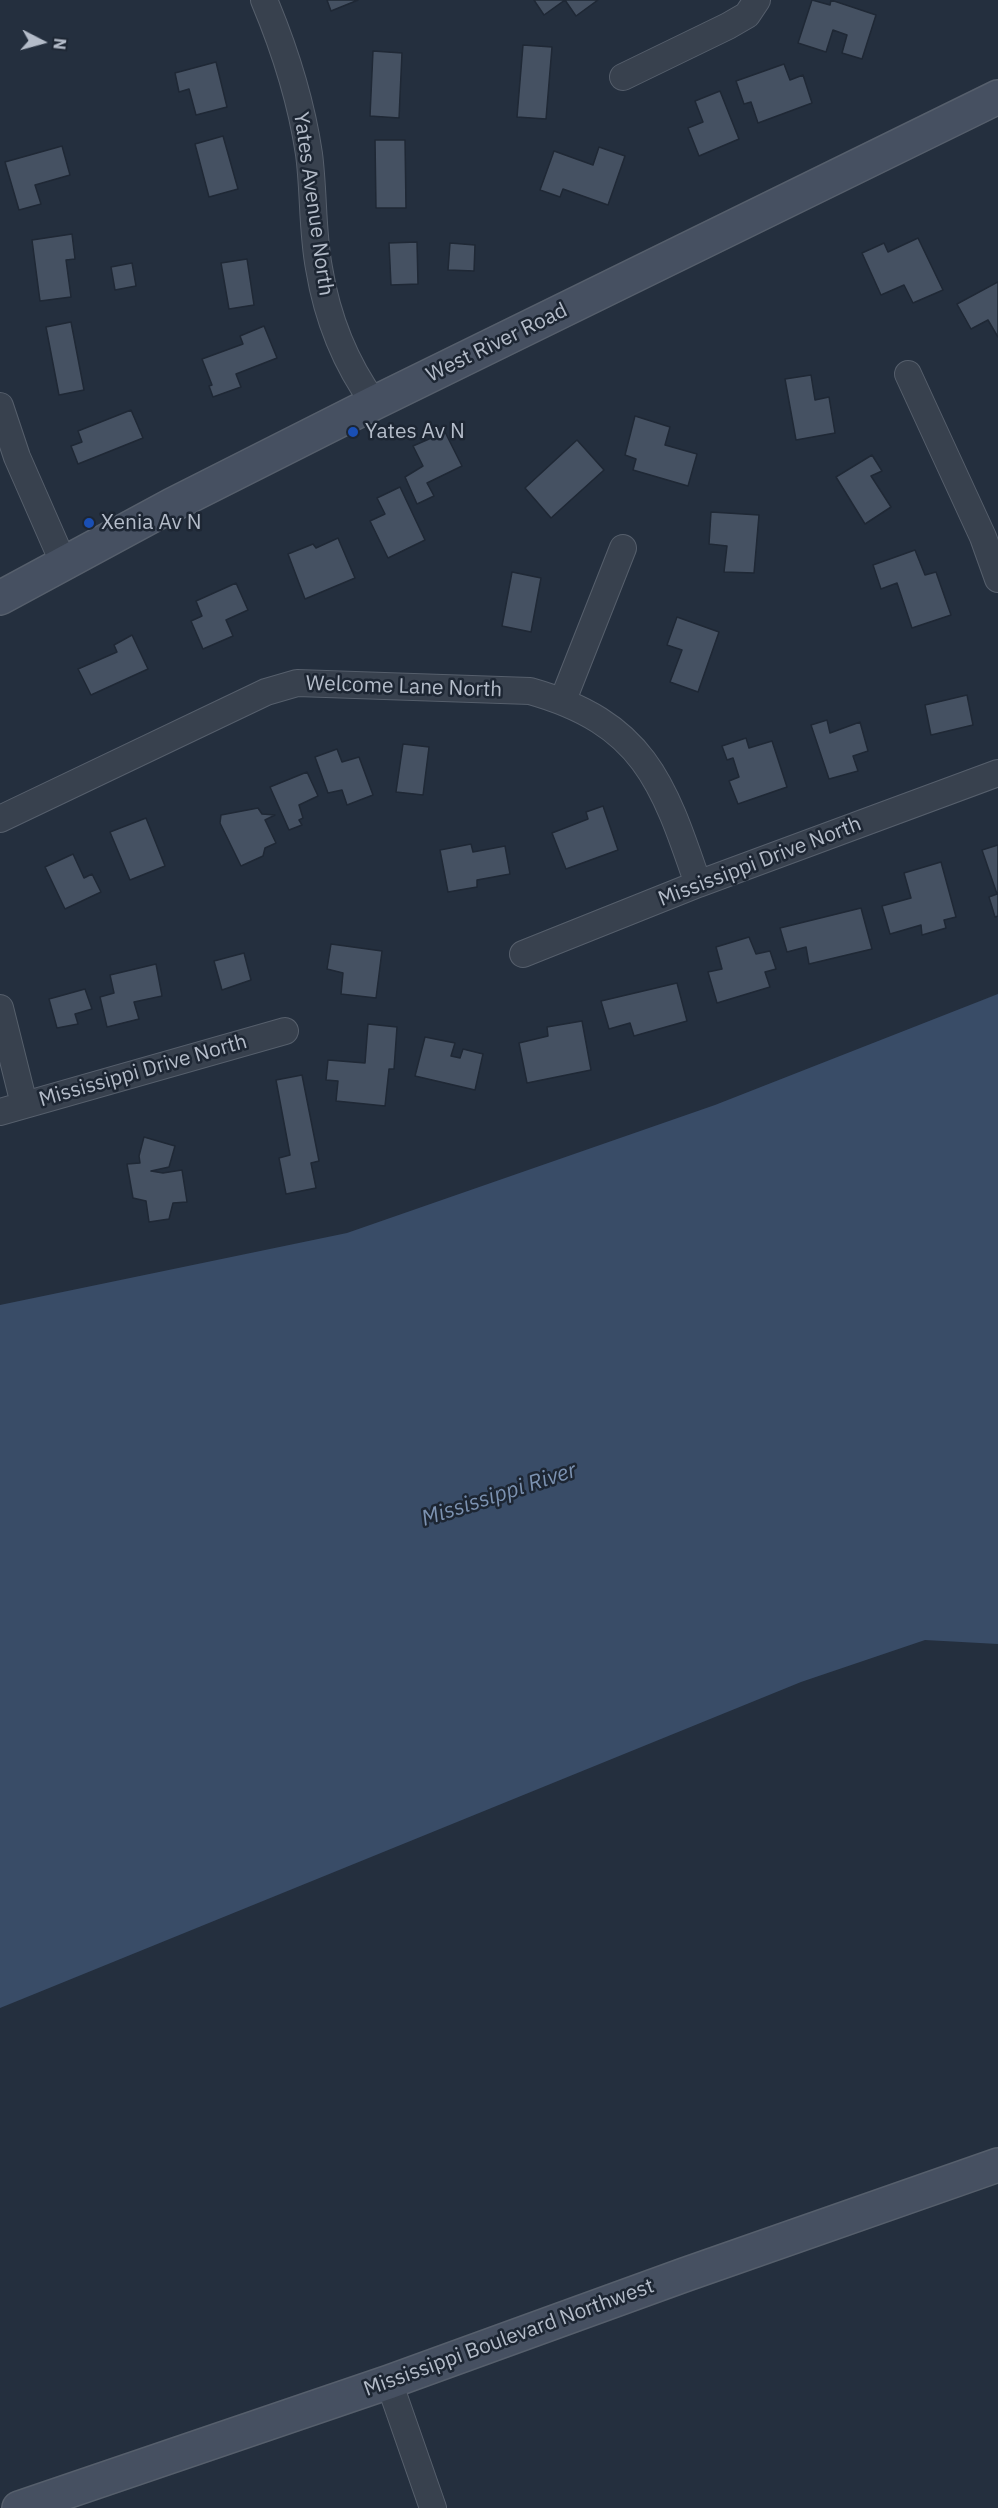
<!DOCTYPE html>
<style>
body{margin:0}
#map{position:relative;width:998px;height:2508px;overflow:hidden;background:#242f3e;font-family:"IBM Plex Sans",sans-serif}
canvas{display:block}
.north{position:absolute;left:12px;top:12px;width:60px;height:60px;-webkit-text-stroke:4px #1d2633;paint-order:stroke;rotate:96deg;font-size:16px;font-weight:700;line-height:24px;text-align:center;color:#b4bcc9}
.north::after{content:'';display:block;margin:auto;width:21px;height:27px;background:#b4bcc9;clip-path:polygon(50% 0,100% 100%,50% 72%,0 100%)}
</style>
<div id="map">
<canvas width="998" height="2508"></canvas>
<div class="north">N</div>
</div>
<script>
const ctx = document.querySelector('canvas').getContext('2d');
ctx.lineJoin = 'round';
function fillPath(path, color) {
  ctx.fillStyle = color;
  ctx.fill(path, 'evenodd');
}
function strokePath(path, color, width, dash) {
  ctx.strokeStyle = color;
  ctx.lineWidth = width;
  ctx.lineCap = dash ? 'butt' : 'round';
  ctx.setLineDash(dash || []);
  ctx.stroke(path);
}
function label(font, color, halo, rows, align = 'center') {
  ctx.font = font + ' "IBM Plex Sans",sans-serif';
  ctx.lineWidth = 5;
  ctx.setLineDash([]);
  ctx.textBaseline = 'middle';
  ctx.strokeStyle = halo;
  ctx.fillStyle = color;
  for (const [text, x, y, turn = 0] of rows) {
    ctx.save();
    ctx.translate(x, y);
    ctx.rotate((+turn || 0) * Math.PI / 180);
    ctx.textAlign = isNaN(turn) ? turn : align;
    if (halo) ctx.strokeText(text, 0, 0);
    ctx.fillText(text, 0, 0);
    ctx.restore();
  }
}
const water = new Path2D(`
 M998 994V1644L925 1640 801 1682 0 2008V1305L347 1233 715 1105Z`);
const building = new Path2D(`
 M327 0H358L331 11Z
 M534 0H598L576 16 565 0 544 15Z
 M812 0 830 5 831 0 876 15 862 59 842 53 847 35 833 30 826 52 798 43Z
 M523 45 552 47 546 119 517 117Z
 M373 51 402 53 399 118 370 116Z
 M216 62 227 107 196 115 189 89 179 92 175 73Z
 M784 64 790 80 803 75 812 103 758 123 751 102 744 104 736 81Z
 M720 91 739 139 699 156 688 128 703 122 695 101Z
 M223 136 238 189 209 197 195 144Z
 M375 140H405L406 208H376Z
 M62 146 70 175 35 185 41 204 19 210 5 162Z
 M599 147 625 156 608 205 563 189 560 197 540 190 554 151 593 165Z
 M72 234 75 259 66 260 71 297 40 301 32 240Z
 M918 238 943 290 913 303 904 285 881 295 862 253 884 243 888 252Z
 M417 242 418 284 391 285 389 243Z
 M450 243 475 245 474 271 448 270Z
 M247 259 254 305 229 309 221 263Z
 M132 263 136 286 115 290 111 267Z
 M998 282V337L988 320 971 329 957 304Z
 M71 322 84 390 59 395 46 327Z
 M264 326 277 358 236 374 241 387 213 397 209 386 212 385 202 359 243 344 240 336Z
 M811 375 815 400 829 397 835 433 796 440 785 379Z
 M131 410 143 438 78 464 71 446 82 442 78 431Z
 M635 416 670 427 665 445 697 454 688 486 633 470 636 459 625 455Z
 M445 432 462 466 427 483 434 496 417 504 405 477 423 466 413 446Z
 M577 440 604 470 551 518 525 488Z
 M872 455 882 471 871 476 891 507 865 524 836 477Z
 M400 487 425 540 388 558 370 521 385 514 377 498Z
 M711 512 759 515 754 573 724 572 727 546 709 544Z
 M338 538 355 578 305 599 288 554 313 544 316 548Z
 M915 550 925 575 936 572 951 615 912 628 897 583 881 589 873 565Z
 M512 572 541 578 531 632 502 626Z
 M236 583 248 610 226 620 233 636 203 649 191 621 202 616 196 601Z
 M677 617 719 632 698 692 670 682 682 650 667 645Z
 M132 635 148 669 91 695 78 669 117 652 114 645Z
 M967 695 973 725 931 735 925 705Z
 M827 720 830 733 860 722 868 751 853 756 858 771 829 779 811 725Z
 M746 738 749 748 772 741 787 787 738 804 729 781 739 777 733 758 727 760 722 746Z
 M403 744 429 747 423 795 396 792Z
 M337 749 342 762 359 757 373 795 347 805 342 790 328 793 315 757Z
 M307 772 318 796 299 805 303 818 299 820 302 825 289 830 270 787Z
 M603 806 618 850 566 869 552 833 588 819 586 812Z
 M258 808 262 814 275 815 265 820 276 843 265 848 263 856 241 866 220 823 221 815Z
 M146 818 165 866 130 880 110 832Z
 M471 844 473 852 505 846 510 874 477 880V887L448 892 440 850Z
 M998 845V916L995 917 989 897 997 894 982 850Z
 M73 854 84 878 92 874 101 892 65 909 45 867Z
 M941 862 956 917 944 920 946 928 922 935 921 925 890 934 882 906 911 898 904 873Z
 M861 908 872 949 809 964 806 947 787 952 780 928Z
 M749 937 756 954 770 951 776 969 765 972 770 987 717 1003 708 972 722 969 716 947Z
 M331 944 382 951 376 998 341 994 343 973 327 969Z
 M244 953 251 980 222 990 214 961Z
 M156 964 162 996 134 1002 139 1019 107 1027 100 997 114 993 110 975Z
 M677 983 687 1021 634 1036 630 1023 609 1029 601 1001Z
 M85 989 92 1009 75 1014 78 1024 57 1028 49 999Z
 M582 1021 591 1070 527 1083 519 1043 548 1036 547 1027Z
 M368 1024 397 1027 394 1069H389L385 1106 336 1101 338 1081 326 1080 328 1060 365 1063Z
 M425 1037 455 1043 451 1056 460 1058 463 1049 483 1054 475 1090 415 1076Z
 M302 1075 319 1161 311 1163 316 1188 286 1194 279 1158 290 1155 276 1080Z
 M144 1137 175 1146 169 1167 151 1171 163 1173 182 1170 187 1202 173 1203 169 1219 149 1222 146 1201 133 1198 127 1164 140 1163 139 1156Z`);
const street = new Path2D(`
 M264 0C285 50 301 100 309 154 314 192 312 231 319 268 327 317 345 363 374 403
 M623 77 728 26 747 15 757 0
 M908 374 983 537 998 579
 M0 406 17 457 63 562
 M563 700 623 548
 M0 819 266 692 297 683 530 691C643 723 663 781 698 884
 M523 954 698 884 998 773
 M0 1008 24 1104
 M0 1112 285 1031
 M389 2382 433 2508`);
const secondary = new Path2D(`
 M0 598 172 505 374 403 998 97
 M19 2508 389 2382 684 2275 998 2165`);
const markers = [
 [353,432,6,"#1a4fb4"],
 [89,523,6,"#1a4fb4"]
];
const streetNames = [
 ["Yates Avenue North",313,204,82],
 ["West River Road",497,343,-26],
 ["Welcome Lane North",404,687,2],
 ["Mississippi Drive North",760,862,-21],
 ["Mississippi Drive North",143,1071,-16],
 ["Mississippi Boulevard Northwest",509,2338,-20]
];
const poiNames = [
 ["Yates Av N",365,432],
 ["Xenia Av N",101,523]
];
const waterNames = [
 ["Mississippi River",499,1495,-18]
];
fillPath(water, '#394c67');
fillPath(building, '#455162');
strokePath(building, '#1f2835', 1.5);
strokePath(street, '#565f6c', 28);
strokePath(secondary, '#565f6c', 36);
strokePath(street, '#38414e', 26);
strokePath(secondary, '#465061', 33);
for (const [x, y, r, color] of markers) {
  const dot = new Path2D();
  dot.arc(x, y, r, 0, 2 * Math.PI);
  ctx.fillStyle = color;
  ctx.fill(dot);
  strokePath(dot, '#1d2633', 2);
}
label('21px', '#b4bcc9', '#1d2633', streetNames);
label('21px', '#b4bcc9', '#1d2633', poiNames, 'left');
label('italic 22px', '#7c92b1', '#1d2633', waterNames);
</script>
